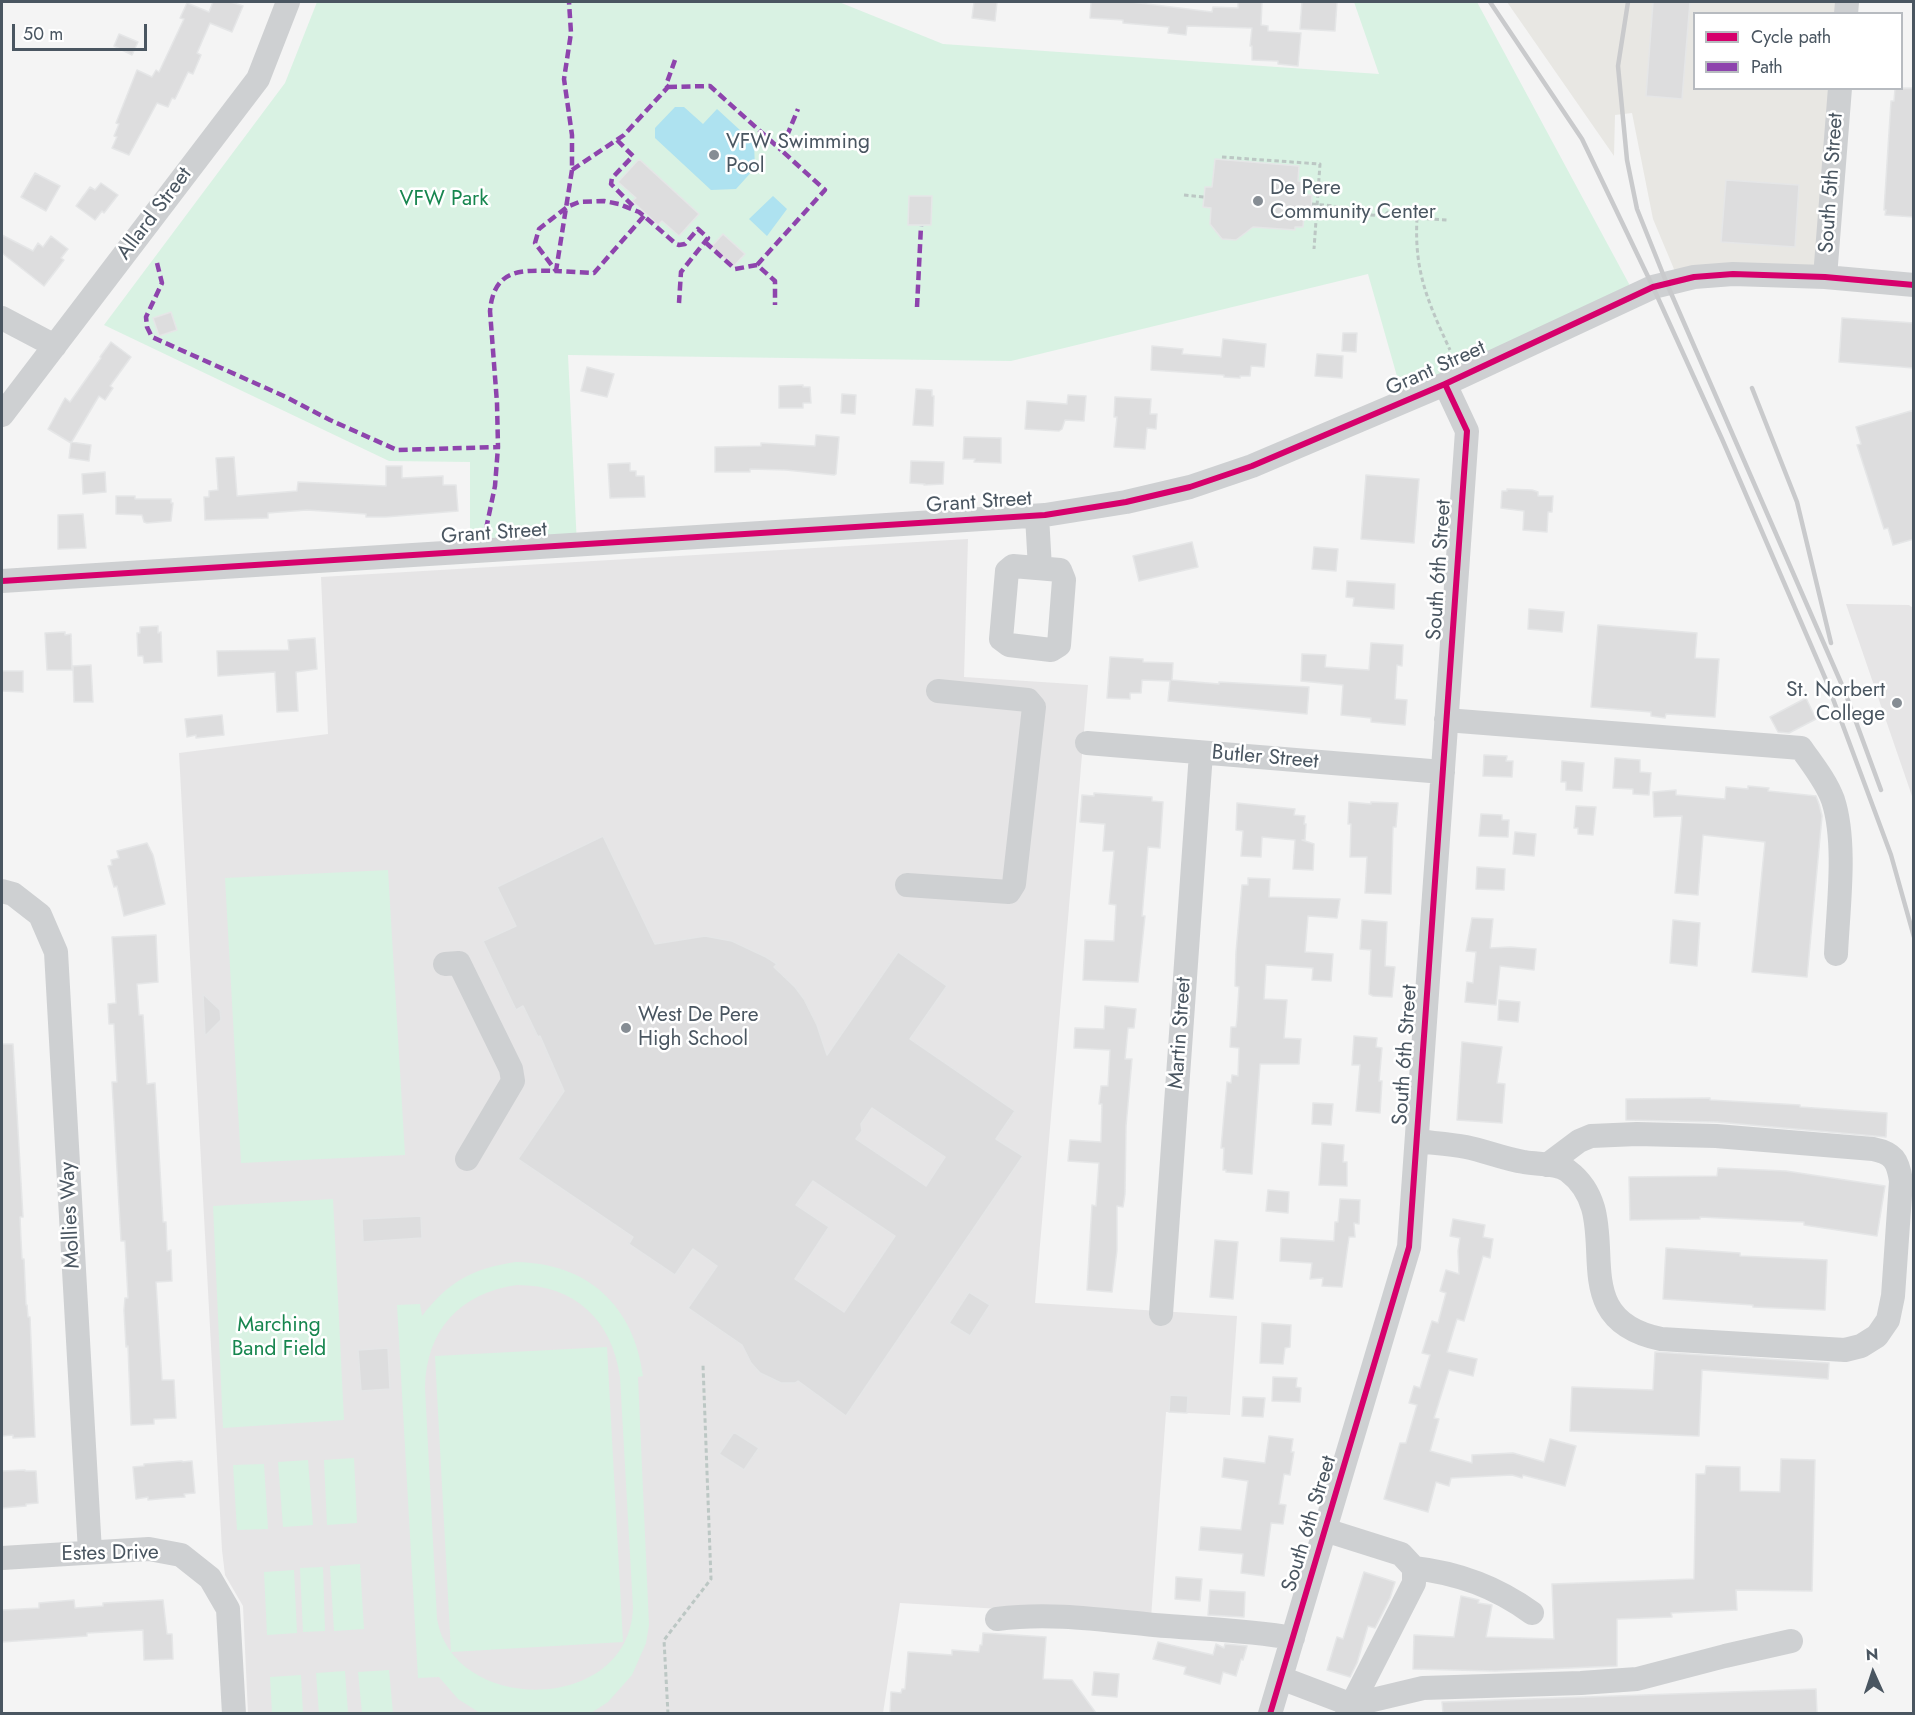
<!DOCTYPE html>
<style>
body{margin:0}
#map{position:relative;width:1915px;height:1715px;overflow:hidden;background:#f4f4f4;font-family:Jost,sans-serif}
canvas{display:block}
.frame{position:absolute;inset:0;border:3px solid #4a5661;pointer-events:none}
.legend{position:absolute;left:1693px;top:12px;width:210px;height:78px;box-sizing:border-box;background:#fff;border:2px solid #b7bbc0;margin:0;padding:8px 10px;list-style:none;font-size:18px;color:#4a5661}
.legend li{display:flex;align-items:center;gap:12px;height:30px}
.legend b{width:30px;border:2px solid #b7bbc0}
.north{position:absolute;left:1843px;top:1643px;width:60px;height:60px;-webkit-text-stroke:4px #fff;paint-order:stroke;rotate:357deg;font-size:16px;font-weight:700;line-height:24px;text-align:center;color:#4a5661}
.north::after{content:'';display:block;margin:auto;width:21px;height:27px;background:#4a5661;clip-path:polygon(50% 0,100% 100%,50% 72%,0 100%)}
.scale{position:absolute;left:12px;top:24px;width:135px;height:27px;box-sizing:border-box;border:3px solid #4a5661;border-top:0;padding-left:8px;font-size:18px;line-height:21px;white-space:nowrap;color:#4a5661;-webkit-text-stroke:4px #fff;paint-order:stroke}
</style>
<div id="map">
<canvas width="1915" height="1715"></canvas>
<div class="frame"></div>
<ul class="legend">
<li><b style="height:8px;background:#d6006c"></b>Cycle path</li>
<li><b style="height:8px;background:#8e44ad"></b>Path</li>
</ul>
<div class="north">N</div>
<div class="scale">50 m</div>
</div>
<script>
const ctx = document.querySelector('canvas').getContext('2d');
ctx.lineJoin = 'round';
function fillPath(path, color) {
  ctx.fillStyle = color;
  ctx.fill(path, 'evenodd');
}
function strokePath(path, color, width, dash) {
  ctx.strokeStyle = color;
  ctx.lineWidth = width;
  ctx.lineCap = dash ? 'butt' : 'round';
  ctx.setLineDash(dash || []);
  ctx.stroke(path);
}
function label(font, color, halo, rows, align = 'center') {
  ctx.font = font + ' Jost,sans-serif';
  ctx.lineWidth = 5;
  ctx.setLineDash([]);
  ctx.textBaseline = 'middle';
  ctx.strokeStyle = halo;
  ctx.fillStyle = color;
  for (const [text, x, y, turn = 0] of rows) {
    ctx.save();
    ctx.translate(x, y);
    ctx.rotate((+turn || 0) * Math.PI / 180);
    ctx.textAlign = isNaN(turn) ? turn : align;
    if (halo) ctx.strokeText(text, 0, 0);
    ctx.fillText(text, 0, 0);
    ctx.restore();
  }
}
const commercial = new Path2D(`
 M1507 2H1847L1846 13 1694 14V88L1840 89 1825 277 1679 281 1653 219 1632 113 1615 115 1614 156Z`);
const education = new Path2D(`
 M968 539 964 677 1088 685 1035 1303 1237 1316 1230 1415 1166 1412 1151 1618 900 1603 883 1713H248L243 1606 225 1575 222 1550 179 753 328 734 321 577Z
 M1846 604 1909 605 1913 608V799Z`);
const green = new Path2D(`
 M317 2H839L943 44 1379 74 1354 2H1477L1635 295 1404 401 1368 274 1011 361 568 355 577 546 470 552V462L389 461 104 325 285 83Z
 M388 870 405 1155 241 1163 225 878Z
 M333 1199 344 1420 223 1428 213 1206Z
 M516 1262C588 1263 634 1306 643 1376L638 1377 649 1625 646 1643 632 1675 608 1702 591 1713H480L458 1699 439 1677 418 1678 397 1305 420 1304 422 1316C448 1282 473 1268 516 1262ZM517 1285C575 1285 612 1320 620 1377L633 1608C629 1715 453 1715 437 1619L425 1388C426 1330 460 1293 517 1285Z
 M607 1347 623 1642 451 1652 435 1356Z
 M354 1458 357 1523 327 1525 324 1460Z
 M308 1460 313 1525 283 1527 278 1462Z
 M264 1464 268 1529 237 1530 233 1465Z
 M360 1564 364 1629 334 1631 330 1566Z
 M323 1567 325 1631 303 1632 300 1568Z
 M294 1570 297 1633 267 1635 264 1572Z
 M389 1670 393 1713H362L358 1672Z
 M345 1671 348 1713H319L316 1673Z
 M301 1675 303 1713H272L270 1677Z`);
const water = new Path2D(`
 M675 107H684L703 124 717 109 754 143 755 168 736 189 711 190 655 138V128Z
 M773 196 787 209 767 236 749 219Z`);
const building = new Path2D(`
 M213 2H231L243 6 232 32 210 23 197 53 201 55 193 74 188 72 175 99 172 98 168 107 157 103 129 155 112 148 117 137 114 136 119 124 116 123 137 70 152 77 156 70 159 72 184 19 180 18 187 3 209 12Z
 M974 2H997L995 21 972 18Z
 M1091 2H1131L1212 12 1213 7 1238 8V2H1262L1261 25 1268 26V31L1301 33 1298 66 1278 64V61L1252 60V46H1250L1252 28 1187 26 1186 35 1168 33 1169 27 1123 23V20L1090 18Z
 M1302 2H1337L1335 31 1300 29Z
 M1653 2H1690L1682 99 1646 96Z
 M119 34 138 42 132 55 114 46Z
 M1895 88H1914V217L1885 215 1886 210H1884L1891 101H1894Z
 M639 159 699 214 679 236 662 221 658 225 632 201 636 198 618 182Z
 M1215 159 1299 166 1298 181 1306 182 1305 195H1312L1311 216 1304 215 1303 227H1295V230L1253 227 1236 240 1222 239 1210 224 1211 208 1203 207 1205 187H1212Z
 M35 173 60 186 46 211 21 197Z
 M1726 180 1799 185 1795 247 1721 242Z
 M101 183 118 195 104 213 102 211 95 220 76 206 90 187 95 190Z
 M909 196H932L931 225H908Z
 M723 234 745 254 733 267 711 247Z
 M2 235 33 251 38 243 43 247 51 236 68 249 61 258 64 260 44 286 2 253Z
 M171 312 177 330 159 336 153 318Z
 M1842 318 1914 323V368L1839 362Z
 M1343 333H1357L1356 352 1342 351Z
 M1223 339 1266 344 1264 367 1251 366 1250 376H1240V378L1224 377V375L1151 370 1152 346 1183 349 1182 354 1221 357Z
 M111 342 131 357 110 386 113 388 105 400 99 396 71 443 48 429 65 398 70 402 101 358 100 357Z
 M1317 354 1343 356 1342 378 1315 376Z
 M587 367 614 374 607 397 581 391Z
 M803 385V387H810L811 403H803V408H779V386Z
 M916 389 932 390V396H934L933 426 913 425Z
 M842 394 856 395 855 414 841 413Z
 M1068 395 1086 396 1084 421 1065 420 1062 429 1059 431 1025 429 1027 401 1067 404Z
 M1115 397 1151 399 1150 414H1157L1156 429 1147 428 1145 449 1114 447 1117 417H1114Z
 M1914 410V539L1893 545 1888 528 1884 529 1868 479 1857 445 1861 444 1856 427Z
 M816 435 839 437 836 474 834 475 786 470 750 469V472H715V447L761 446V443L815 446Z
 M964 437 1001 438V463L974 462 975 459H963Z
 M71 442 91 445 89 461 69 458Z
 M234 457 237 496 297 491 298 482 386 486V466H402V478L443 476V485H456L458 511 385 517H366V514L307 510 268 513V518L205 520 204 497H209V491L218 490 216 458Z
 M911 461 944 462 943 484 924 485 925 484 910 483Z
 M630 463V471H636V476H644L645 497 610 498 608 464Z
 M105 472 106 492 83 494 82 474Z
 M1366 475 1419 479 1414 543 1361 539Z
 M1507 489 1532 490 1538 492V496H1553L1552 512H1548L1547 532 1523 530 1524 511 1501 508 1502 491H1507Z
 M116 496H135V499H171V503H173L171 521 147 523 144 522 142 515 116 514Z
 M83 514 86 548 58 549V515Z
 M1192 542 1198 567 1139 581 1133 556Z
 M1314 547 1338 549 1336 571 1312 569Z
 M1347 581 1395 584 1394 609 1353 606 1354 598 1346 597Z
 M1529 609 1564 612 1562 632 1528 629Z
 M1598 625 1697 633 1695 658 1719 659 1715 717 1666 714 1665 718 1651 716V712L1591 707Z
 M158 626V633L161 632 162 662 144 663 143 656H138L137 633H140V627Z
 M65 632V635L71 634 72 670H47L45 633Z
 M315 638 317 669 296 672 298 711 277 712 275 672 218 676 217 651 289 650 288 640Z
 M1371 643 1403 645 1402 666 1397 665 1395 699 1407 700 1405 725 1371 722V718L1341 715 1343 685 1301 681 1302 654 1326 655 1325 667 1369 670Z
 M1110 657 1143 659V662L1173 663 1172 680 1219 684V682L1309 687 1307 714 1168 701 1170 681 1142 680 1141 693H1130V699L1107 698Z
 M91 665 93 702H74L73 666Z
 M2 671H23V692L2 691Z
 M1806 698 1816 719 1789 733 1778 732 1770 717Z
 M222 715 224 735 196 738V735L187 737 185 719Z
 M1484 755 1507 756 1506 761H1513L1512 777 1483 776Z
 M1615 758 1640 760V772L1651 773 1649 795 1633 794V789L1613 788Z
 M1562 761 1584 763 1582 791 1566 790V782H1561Z
 M1748 786 1769 788 1768 791 1816 796 1819 804 1822 816 1807 977 1752 972 1765 842 1703 835 1698 895 1675 893 1682 816 1654 817 1653 792 1676 790V795L1725 799 1726 787 1748 789Z
 M1094 793 1152 797V801L1163 802 1160 848 1148 847 1142 916H1145L1138 982 1083 980 1085 940 1114 941 1116 905 1109 904 1114 851H1103L1105 824 1080 822 1082 795 1094 796Z
 M1349 802 1371 804V802L1398 803 1396 827H1393L1391 894 1365 893 1367 857H1350L1351 824H1348Z
 M1237 803 1295 809 1294 815 1305 816 1304 824H1306L1305 840H1302L1314 844 1313 870 1293 869 1295 840 1262 837 1261 857 1241 856 1243 831 1236 830Z
 M1576 806 1596 807 1593 835 1578 834V828H1574Z
 M1481 814 1502 815V820H1509L1508 837 1479 836Z
 M1515 832 1536 834 1534 856 1513 854Z
 M603 836 655 944 705 936 732 941 766 957 777 964 774 967 795 987 804 999 817 1025 827 1055 898 952 947 986 910 1039 1015 1111 996 1139 1023 1156 846 1416 798 1381 795 1383H781L760 1373 751 1363 742 1345 688 1308 717 1266 693 1249 675 1275 629 1244 633 1237 518 1159 564 1091 540 1036 538 1037 523 1006 516 1010 483 941 516 926 497 887ZM872 1108 945 1157 926 1186 856 1139 862 1131 861 1124ZM813 1181 895 1236 844 1312 795 1279 829 1227 796 1205Z
 M147 843 153 855 165 904 124 916 117 886 114 887 108 866 112 865 111 860 119 858 117 851Z
 M1477 867 1505 869 1504 890 1476 889Z
 M1248 878 1270 879 1269 897 1340 899 1337 918 1308 916 1305 952 1333 954 1331 981 1312 980 1313 968 1266 965 1264 999 1287 1000 1284 1038 1301 1039 1299 1064H1260L1252 1174 1226 1172V1170H1223L1224 1148H1221L1227 1082 1231 1083 1232 1075 1238 1076 1239 1048 1230 1047 1231 1027H1236L1237 1019 1239 987 1235 986 1236 952 1242 885H1248Z
 M1472 918 1493 919 1490 948 1510 947 1536 949 1534 970 1500 966 1496 1005 1465 1002 1467 982 1473 983 1476 952 1466 951Z
 M1362 920 1387 922 1385 966 1395 967 1392 997 1373 996 1369 994 1371 950 1360 949Z
 M1673 920 1700 923 1697 966 1670 963Z
 M156 935 158 982 137 984 139 1015H143L147 1084 155 1083 163 1222H166L167 1251 171 1250 172 1281 156 1282 162 1380H174L176 1418 154 1419V1424L131 1425 128 1346 126 1347 124 1310 125 1298H128L125 1241H121L112 1082H117L114 1024H109L108 1004 116 1003 112 937Z
 M203 994 220 1010 221 1020 205 1036Z
 M1499 1000 1520 1002 1518 1022 1498 1020Z
 M1105 1006 1136 1009 1134 1028H1128L1125 1059H1132L1126 1126 1125 1194 1123 1207 1117 1206V1250L1112 1292 1087 1290 1092 1205 1096 1206 1099 1163 1068 1161 1070 1140 1101 1142 1102 1104H1099L1101 1086H1108L1110 1050 1074 1048 1075 1028 1104 1029Z
 M1354 1036 1377 1038 1376 1047 1382 1048 1379 1081H1382L1380 1113 1356 1111 1360 1065H1352Z
 M1462 1042 1502 1047 1497 1083 1505 1084 1502 1123 1457 1120Z
 M2 1044H13L23 1217H20L21 1240 22 1259H24L26 1305H27L28 1317H30L35 1437 13 1438V1435L2 1436Z
 M1710 1098V1100L1800 1105V1107L1887 1113 1886 1137 1717 1122 1626 1120V1099Z
 M1313 1103 1333 1104 1331 1125 1312 1124Z
 M1322 1143 1344 1145 1343 1162H1347V1186L1319 1185Z
 M1718 1168 1786 1171 1885 1186 1877 1236 1804 1225V1222L1700 1217V1219L1630 1220 1629 1177 1717 1176Z
 M1268 1190 1289 1192 1288 1213 1266 1211Z
 M1340 1199 1360 1200 1359 1224 1354 1223 1355 1237H1349L1342 1287 1322 1286 1323 1278 1310 1279 1312 1263 1280 1261 1281 1238 1334 1241 1335 1222H1338Z
 M421 1216 422 1238 363 1242 362 1219Z
 M1453 1219 1485 1225 1483 1237 1493 1239 1490 1258 1483 1256 1464 1321 1457 1319 1447 1352 1477 1359 1473 1376 1449 1370 1434 1418 1439 1419 1430 1451 1472 1463V1455L1513 1453 1544 1462 1550 1439 1576 1446 1565 1486 1523 1475 1522 1478 1512 1475 1451 1478 1449 1486 1436 1482 1428 1512 1384 1499 1400 1443H1406L1417 1405 1409 1403 1414 1386 1420 1388 1430 1355 1422 1353 1432 1321 1438 1323 1446 1293 1440 1291 1446 1270 1459 1274 1458 1251 1460 1238 1450 1236Z
 M1215 1240 1238 1242 1233 1299 1210 1297Z
 M1666 1248 1740 1253V1256L1827 1260 1825 1310 1753 1307V1305L1663 1299Z
 M969 1292 990 1305 970 1336 949 1323Z
 M1262 1323 1291 1325 1290 1347 1285 1348 1283 1364 1260 1363Z
 M388 1348 390 1389 361 1391 358 1350Z
 M1655 1352 1829 1363 1828 1379 1702 1370 1699 1436 1570 1431 1572 1387 1653 1390Z
 M1273 1377 1297 1378 1296 1387 1301 1388 1300 1402 1272 1401Z
 M1170 1395 1188 1396 1187 1413 1169 1412Z
 M1243 1397 1265 1398 1263 1417 1242 1416Z
 M734 1432 759 1448 744 1470 719 1454Z
 M1269 1436 1293 1439 1291 1452H1294L1290 1475 1284 1474 1279 1504 1286 1505 1283 1524 1271 1523 1264 1576 1241 1573 1243 1554 1199 1550 1201 1527 1241 1530 1248 1481 1222 1477 1224 1458 1265 1463Z
 M1781 1459 1815 1460 1812 1591 1736 1590 1737 1610 1671 1613 1672 1617 1617 1619V1666L1495 1671 1413 1669 1414 1635 1454 1637 1461 1596 1479 1600 1478 1603 1492 1605 1486 1637 1554 1639 1552 1584 1694 1579 1696 1474H1705L1706 1466 1740 1467V1491L1780 1492Z
 M182 1461V1462L192 1461 195 1493 184 1494 185 1497 168 1498 148 1500V1497L136 1499 133 1467 144 1466V1464Z
 M25 1470V1471H36L38 1503 26 1504V1506L2 1508V1471Z
 M1364 1572 1395 1582 1390 1598 1375 1628 1368 1626 1357 1663 1350 1677 1327 1670 1337 1637 1343 1639Z
 M1176 1577 1202 1579 1200 1601 1175 1599Z
 M1210 1590 1245 1592 1244 1617 1208 1615Z
 M74 1600 75 1608 103 1606V1603L163 1600 167 1634H172L173 1659 144 1660 143 1630 87 1633V1636L2 1642V1610L39 1608V1603Z
 M983 1633 1046 1637 1043 1679 1072 1680 1096 1713H890L891 1692 901 1693 902 1689H905L908 1652 952 1655V1650L979 1652 980 1645H982Z
 M1158 1642 1213 1655 1216 1644 1224 1648 1225 1644 1247 1646 1243 1660 1241 1659 1236 1676 1223 1672 1220 1684 1184 1674 1186 1667 1153 1659Z
 M1094 1672 1119 1674 1117 1697 1092 1695Z
 M1816 1689 1817 1713H1443L1442 1702Z`);
const path = new Path2D(`
 M1222 157 1320 164 1314 249
 M1184 195 1204 197
 M1312 204 1334 206 1356 214 1384 216 1388 212 1413 214 1417 218 1447 220
 M1417 218C1414 272 1428 302 1450 350
 M668 1714 664 1640 711 1579 703 1365`);
const minor = new Path2D(`
 M1846 14 1847 2
 M1825 277 1840 88
 M2 318 55 346
 M2 415 258 79 288 2
 M1037 516 1040 568
 M1013 566 1060 570 1064 580 1059 645 1051 650 1009 645 1001 639 1007 571Z
 M2 581 1045 515 1126 502 1190 487 1252 466 1445 384 1653 287 1694 277 1733 274 1825 277 1914 285
 M1446 720 1801 748C1812 764 1826 781 1833 800 1847 843 1838 908 1836 954
 M1087 743 1443 772
 M907 885 1009 892 1014 884 1034 707 1028 700 938 691
 M2 891 13 894 40 915 56 952 90 1552
 M445 964 459 963 511 1069 513 1081 467 1159
 M1417 1141C1433 1143 1450 1144 1466 1147 1486 1151 1504 1159 1524 1162 1538 1165 1557 1162 1568 1171 1632 1219 1555 1317 1661 1339L1845 1350 1861 1346 1877 1336 1888 1320 1893 1296 1901 1181C1898 1160 1893 1153 1873 1149L1716 1136 1637 1134 1591 1136 1579 1141 1547 1165
 M1161 1314 1201 753
 M1325 1530 1401 1554 1414 1568V1583L1347 1714
 M2 1558 149 1549 181 1555 210 1578 228 1609 234 1714
 M1414 1568C1459 1573 1496 1587 1532 1613
 M997 1619C1051 1612 1102 1620 1154 1625 1201 1629 1247 1630 1293 1638
 M1281 1678 1352 1705 1423 1688 1581 1683 1637 1679 1725 1656 1791 1641
 M1270 1714 1409 1247 1467 431 1445 384`);
const rail = new Path2D(`
 M1490 2 1582 139 1653 287 1722 439 1826 680 1891 855 1914 937
 M1628 2 1618 66 1627 160 1637 209 1667 284 1845 692 1881 790
 M1752 388 1797 502 1831 643`);
const quiet = new Path2D(`
 M668 87 710 86 781 150
 M617 140 633 156 612 178 611 184 636 209
 M572 170 624 135 668 87 666 85 675 60
 M644 216 594 273 556 271 535 243 539 229 567 207 579 202 604 201 619 204 639 212 644 216 676 244 679 245 685 244 698 229 708 238 681 272 679 303
 M705 242 735 269 757 265 775 281V305
 M157 263 162 283 146 317 147 327 152 337 286 397 330 420 397 450 498 447 497 403 490 311C494 268 521 270 556 271L572 170V135L564 79 571 33 569 2
 M757 265 825 190 781 150 798 109
 M917 307 921 226
 M486 529 495 486 498 447`);
const cycleway = new Path2D(`
 M2 581 1045 515 1126 502 1190 487 1252 466 1445 384 1653 287 1694 277 1733 274 1825 277 1914 285
 M1270 1714 1409 1247 1467 431 1445 384`);
const markers = [
 [714,155,6,"#868d94"],
 [1258,201,6,"#868d94"],
 [1897,703,6,"#868d94"],
 [626,1028,6,"#868d94"]
];
const poiNames = [
 ["VFW Swimming",726,143],
 ["Pool",726,167],
 ["De Pere",1270,189],
 ["Community Center",1270,213],
 ["St. Norbert",1885,691,"right"],
 ["College",1885,715,"right"],
 ["West De Pere",638,1016],
 ["High School",638,1040]
];
const streetNames = [
 ["South 5th Street",1832,183,-86],
 ["Allard Street",155,214,-53],
 ["Grant Street",1436,369,-24],
 ["Grant Street",979,503,-4],
 ["Grant Street",494,534,-4],
 ["South 6th Street",1440,570,-86],
 ["Butler Street",1265,758,5],
 ["Martin Street",1181,1033,-86],
 ["South 6th Street",1406,1055,-86],
 ["Mollies Way",71,1215,-93],
 ["South 6th Street",1310,1524,-73],
 ["Estes Drive",110,1554,-1]
];
const parkNames = [
 ["VFW Park",444,200],
 ["Marching",279,1326],
 ["Band Field",279,1350]
];
fillPath(commercial, '#e8e7e3');
fillPath(education, '#e6e5e6');
fillPath(green, '#d9f2e3');
fillPath(water, '#aee2f0');
fillPath(building, '#ddddde');
strokePath(building, '#e5e6e7', 1.5);
strokePath(path, '#bcc7c4', 3, [4.5, 3]);
strokePath(minor, '#ced0d2', 24);
strokePath(rail, '#c9cacc', 4.5);
strokePath(quiet, '#8e44ad', 4.5, [9, 4.5]);
strokePath(cycleway, '#d6006c', 6);
for (const [x, y, r, color] of markers) {
  const dot = new Path2D();
  dot.arc(x, y, r, 0, 2 * Math.PI);
  ctx.fillStyle = color;
  ctx.fill(dot);
  strokePath(dot, '#fff', 2);
}
label('21px', '#4a5661', '#fff', poiNames, 'left');
label('21px', '#4a5661', '#fff', streetNames);
label('21px', '#17864f', '#fff', parkNames);
</script>
